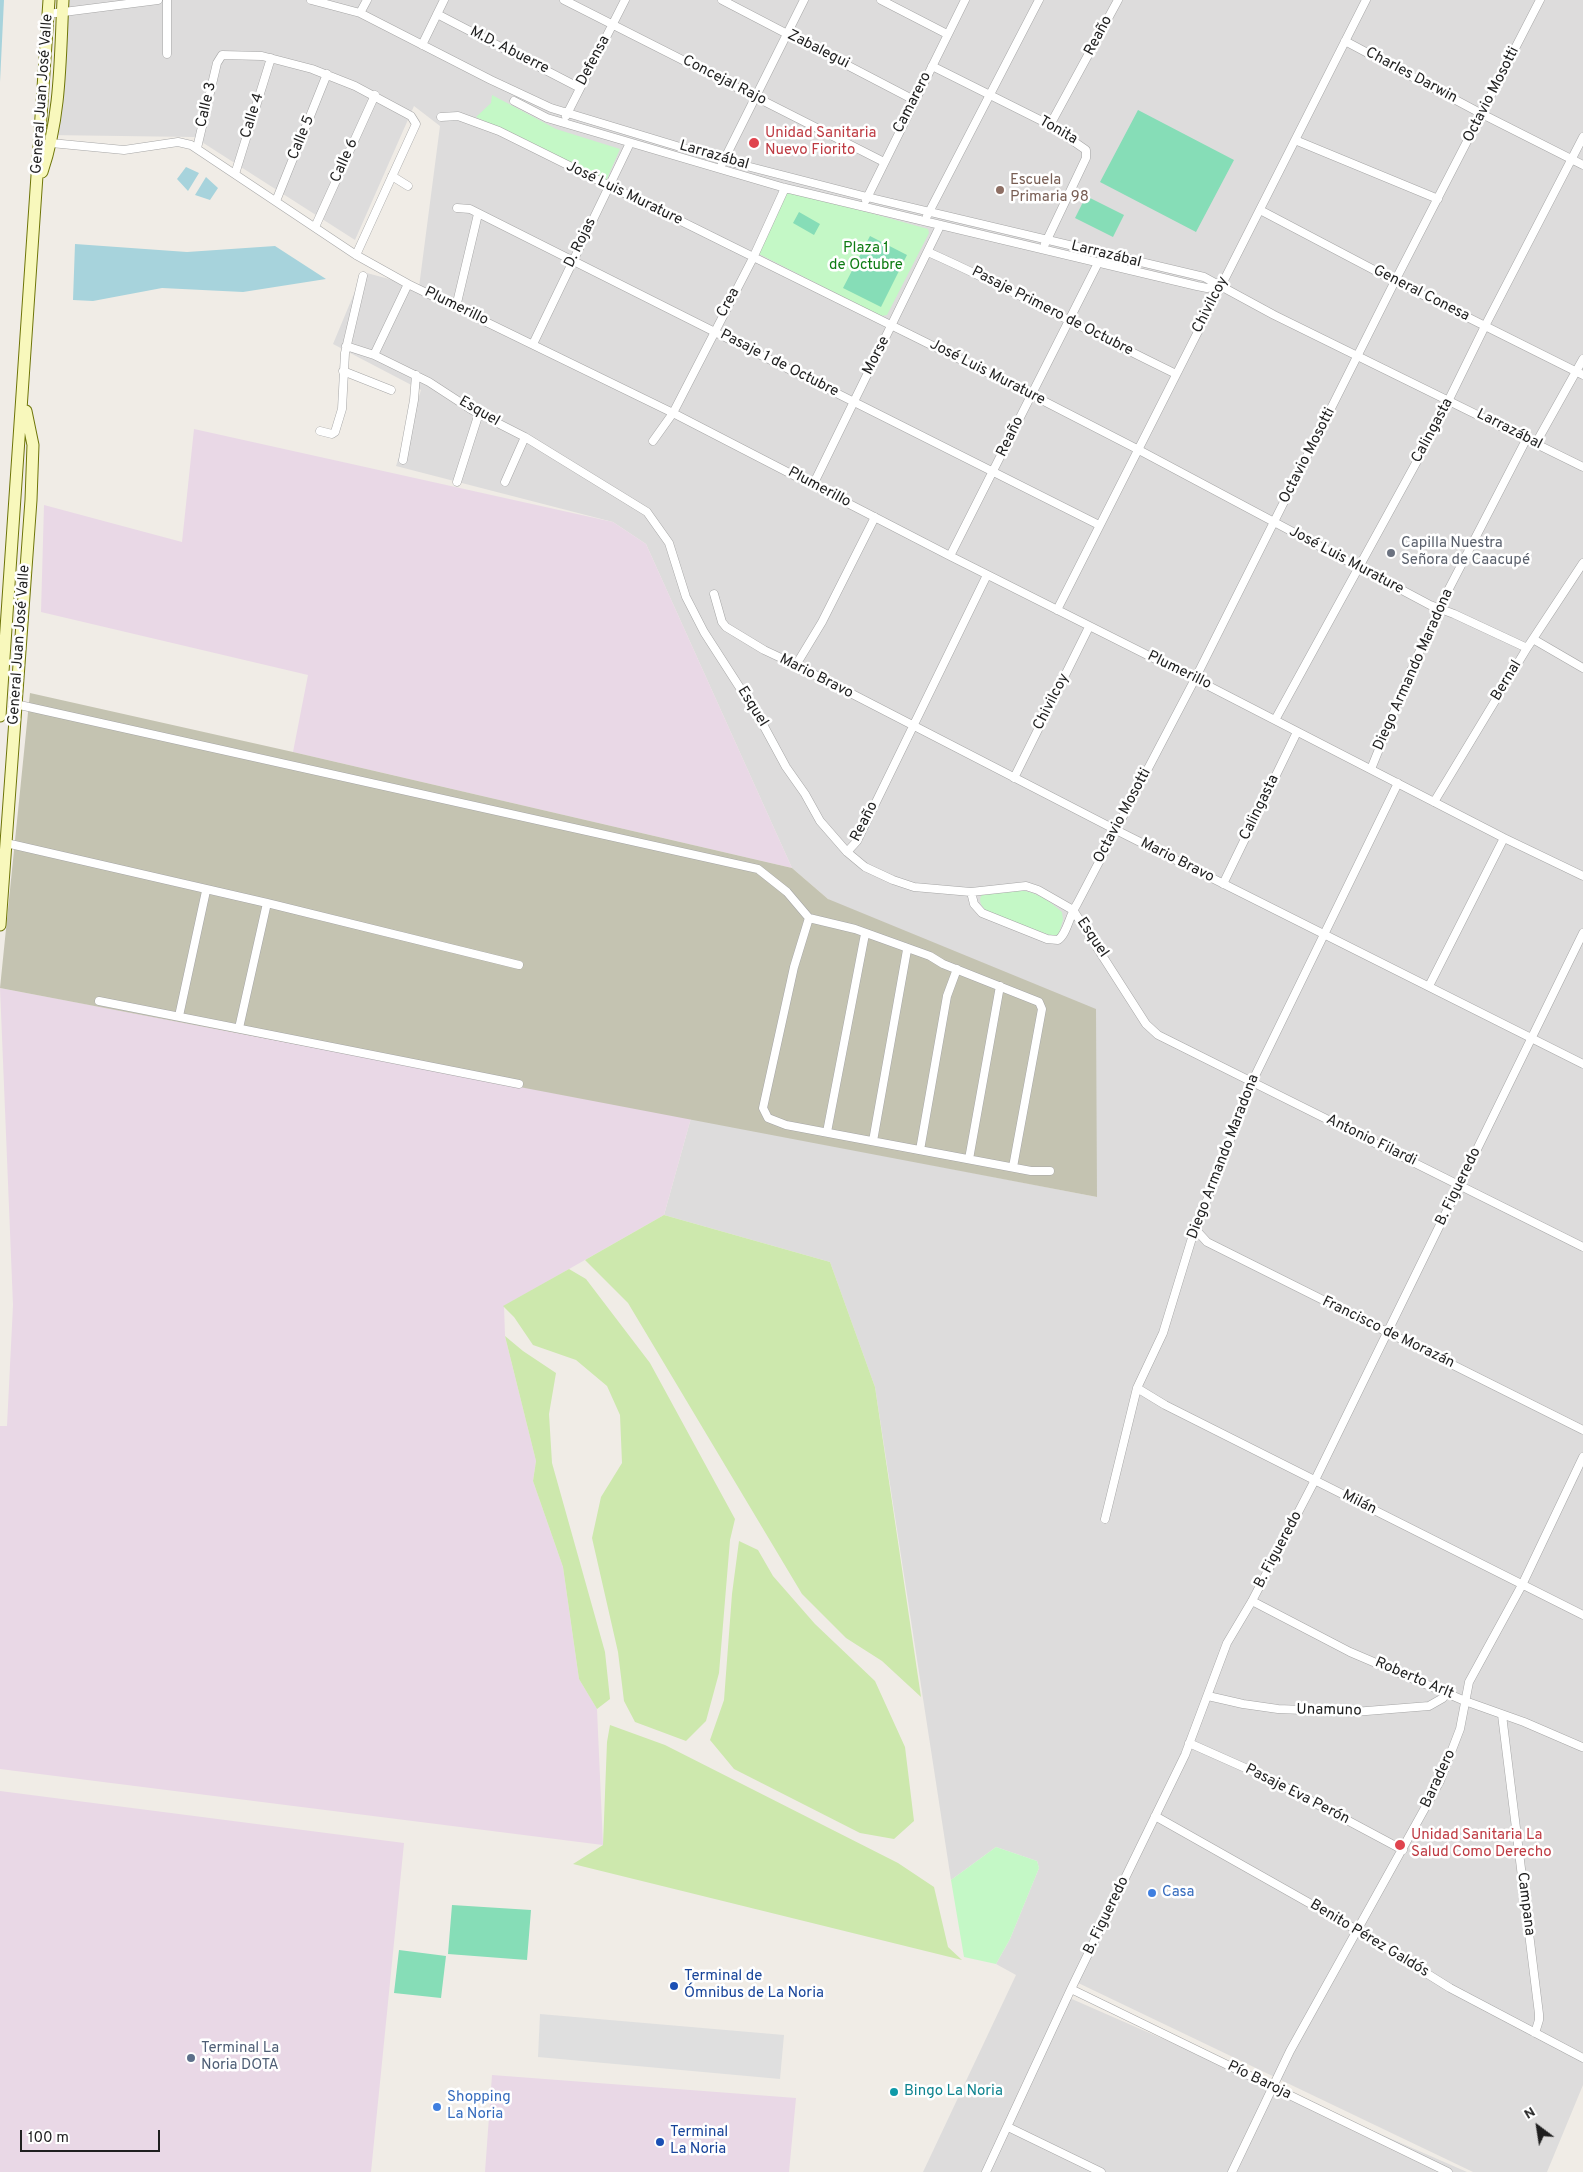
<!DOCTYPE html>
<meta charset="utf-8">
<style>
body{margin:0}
#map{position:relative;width:1583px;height:2172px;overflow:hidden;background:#f0ece6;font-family:Overpass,sans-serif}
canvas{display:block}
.north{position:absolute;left:1513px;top:2102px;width:50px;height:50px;-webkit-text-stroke:4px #fff;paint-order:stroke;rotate:329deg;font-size:14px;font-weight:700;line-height:20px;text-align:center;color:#1f1f1f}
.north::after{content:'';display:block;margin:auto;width:18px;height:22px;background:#1f1f1f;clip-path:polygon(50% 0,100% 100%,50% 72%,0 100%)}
.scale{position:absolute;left:20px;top:2130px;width:140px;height:22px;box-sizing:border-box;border:2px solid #1f1f1f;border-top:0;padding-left:6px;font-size:15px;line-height:18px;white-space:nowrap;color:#1f1f1f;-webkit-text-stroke:4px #fff;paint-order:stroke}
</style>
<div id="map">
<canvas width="1583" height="2172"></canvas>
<div class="north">N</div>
<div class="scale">100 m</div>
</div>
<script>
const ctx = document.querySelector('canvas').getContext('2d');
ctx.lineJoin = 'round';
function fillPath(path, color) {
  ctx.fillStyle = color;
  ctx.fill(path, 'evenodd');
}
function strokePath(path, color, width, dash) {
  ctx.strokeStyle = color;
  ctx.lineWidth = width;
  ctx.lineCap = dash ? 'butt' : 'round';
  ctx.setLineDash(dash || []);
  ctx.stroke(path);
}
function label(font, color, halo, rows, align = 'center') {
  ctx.font = font + ' Overpass,sans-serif';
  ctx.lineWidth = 5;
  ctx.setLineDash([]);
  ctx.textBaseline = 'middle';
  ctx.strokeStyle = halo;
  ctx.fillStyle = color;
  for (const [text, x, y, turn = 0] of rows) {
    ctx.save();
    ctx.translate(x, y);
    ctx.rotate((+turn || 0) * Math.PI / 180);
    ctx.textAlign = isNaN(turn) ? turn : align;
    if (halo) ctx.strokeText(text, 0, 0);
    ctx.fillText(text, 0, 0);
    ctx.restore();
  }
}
const residential = new Path2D(`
 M69 0H1583V2085L1547 2172H1473L1072 1980 1065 1996 1467 2172H923L1016 1975 996 1964 1010 1939 1039 1868 1037 1861 996 1847 951 1880 875 1387 830 1262 664 1215 691 1118 1097 1197 828 899 792 868 646 544 613 522 396 466 421 390 333 344 363 272 419 287 440 126 414 106 355 240 194 137 48 135Z`);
const industrial = new Path2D(`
 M194 429 613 522 646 544 792 868 293 752 308 675 41 612 44 505 182 542Z
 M0 988 691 1118 664 1215 504 1306 505 1336 536 1461 533 1481 563 1567 579 1679 597 1709 603 1845 0 1769V1426H7L13 1305Z
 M0 1791 404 1843 371 2172H0Z
 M492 2075 796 2098 789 2172H485Z`);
const construction = new Path2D(`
 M30 693 293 752 792 868 828 899 1096 1009 1097 1197 0 988Z`);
const grass = new Path2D(`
 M664 1215 830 1262 875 1387 921 1697 882 1661 846 1638 802 1594 628 1303 585 1260Z
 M569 1269 586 1279 650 1363 735 1519 730 1540 719 1673 706 1721 686 1741 635 1722 624 1701 618 1652 592 1538 601 1497 622 1463 620 1415 607 1386 576 1360 533 1345 514 1317 503 1306Z
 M505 1336 523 1351 556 1373 549 1414 552 1463 605 1652 610 1699 597 1709 579 1679 563 1567 533 1481 536 1461Z
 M739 1541 758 1550 773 1576 815 1624 875 1681 905 1747 914 1821 894 1839 860 1833 734 1769 710 1740 724 1700 732 1594Z
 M610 1725 665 1745 898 1863 934 1887 948 1947 962 1960 573 1864 603 1845 607 1742Z`);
const park = new Path2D(`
 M492 95 556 129 620 149 606 181 476 117 491 103Z
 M791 191 928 229 929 233 887 315 881 316 759 254 758 250 782 197Z
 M1018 890C1037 892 1048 900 1062 912L1063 920 1058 936H1052L989 913C983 908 977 902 982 894Z
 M996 1847 1037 1861 1039 1868 1010 1939 996 1964 964 1957 951 1880Z`);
const pitch = new Path2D(`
 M1138 110 1234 160 1196 232 1100 182Z
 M1086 196 1124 215 1113 237 1075 218Z
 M799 212 820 224 814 235 793 223Z
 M870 236 907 255 881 307 843 288Z
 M452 1905 531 1910 527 1960 448 1954Z
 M399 1950 446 1956 441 1998 394 1993Z`);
const parking = new Path2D(`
 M540 2014 784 2035 780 2079 538 2057Z`);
const water = new Path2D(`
 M0 0H4L0 82Z
 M186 167 199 173 188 191 177 179Z
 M206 177 218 188 210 200 195 195Z
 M75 244 187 252 275 246 326 279 243 292 162 288 93 301 73 300Z`);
const street = new Path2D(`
 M167 0V54
 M311 0 360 13 491 80 551 108 723 160 867 197 1204 277 1274 315 1583 467
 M564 0 884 162
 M722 0 914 100
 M881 0 947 34
 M360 13 367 0
 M48 14 158 0
 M437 14 580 88
 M1345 41 1482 114 1583 165
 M422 45 444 0
 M932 66 1050 125 1086 150V158L1045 244
 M514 101 547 118 785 188 1197 286 1207 288 1220 286
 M566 116 625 0
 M441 117 458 116 499 131 1032 395 1137 449 1430 605 1454 614 1527 648
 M1050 125 1118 0
 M1295 140 1438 199
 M51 143 124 150 178 142 191 145 356 255 408 284 673 413 950 556 1195 679 1504 838 1583 876
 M197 148 217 63 222 55 262 56 312 69 355 86 411 116 416 124 356 255
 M722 164 804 0
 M235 174 271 58
 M392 176 408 186
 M866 200 965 0
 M276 201 327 74
 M457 208 470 209 1099 525
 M1260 210 1395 281 1583 375
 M927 216 1039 0
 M315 227 375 95
 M928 252C1012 289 1093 334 1176 374
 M456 307 478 214
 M533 344 630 143
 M346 346 374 355 429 382 472 410 525 437 647 512 669 543 686 597 704 632 760 719 786 767 805 794 820 821 847 852 865 867 893 880 914 887 971 892 1026 886 1038 890 1073 910 1146 1024 1158 1035 1583 1247
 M374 355 408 284
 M343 371 391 390
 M320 431 332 434 335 432 342 409 345 353 363 276
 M653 441 673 413 753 258 785 188
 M1536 443 1583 359
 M403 460 414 400 416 375
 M457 482 479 413
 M505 482 525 437
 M813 485 940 226
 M950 556 1098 263
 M714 594 722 622 726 627 764 650 796 665 1116 830 1583 1064
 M1057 610 1366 0
 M1533 639 1583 668
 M796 665 822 622 875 517
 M15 704 758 869 787 892 809 918 855 929 930 956 943 964 1039 1002 1042 1009 1013 1167
 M1275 720 1433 432 1485 326 1583 137
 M1371 769 1409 675 1439 608 1527 438
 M1014 778 1089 627
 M1434 802 1527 648 1583 563
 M6 843 267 903 519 965
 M847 852 857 841 987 575
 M1223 884 1297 732
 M971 892 974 904 982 913 1047 939 1058 940C1067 934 1069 916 1077 904L1195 679 1395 281 1540 0
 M809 918 794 967 763 1108 768 1118 786 1125 1031 1171H1050
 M1429 986 1504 838
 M99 1001 519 1084
 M179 1016 206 891
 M239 1028 267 903
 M827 1132 865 934
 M873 1141 907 950
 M920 1150 947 996 957 969
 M969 1159 1000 986
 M1197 1231 1207 1242 1583 1430
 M1137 1388 1165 1405 1583 1615
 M1105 1519 1137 1388 1163 1333 1192 1238 1197 1231 1201 1216 1252 1082 1398 783
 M1252 1601 1350 1652 1465 1701 1524 1722 1582 1747
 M1208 1696 1243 1704 1278 1709 1354 1712 1429 1706 1443 1698 1447 1693
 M1502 1715 1539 2014V2020L1535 2033
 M1189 1743 1270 1779 1403 1850
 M1155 1816 1357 1930 1450 1988 1583 2058
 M1071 1989 1448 2172
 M1008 2127 1101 2172
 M986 2172 1071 1989 1185 1755 1227 1643 1252 1601 1315 1480 1583 933
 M1232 2172 1290 2051 1440 1781 1460 1729 1469 1682 1522 1585 1583 1457`);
const secondary = new Path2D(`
 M42 172C61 116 60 58 63 0
 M0 716 49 0
 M0 925 31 500 33 445 26 411`);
const markers = [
 [754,143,6,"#e0444e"],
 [1000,190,5,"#8d6e63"],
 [1391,553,5,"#6b7280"],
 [1400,1845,6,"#e0444e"],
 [1152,1893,5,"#3f7fe0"],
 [674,1986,5,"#1a4fb4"],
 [191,2058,5,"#5c6f8a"],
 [894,2092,5,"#0f9aa8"],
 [437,2107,5,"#3f7fe0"],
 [660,2142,5,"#1a4fb4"]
];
const streetNames = [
 ["Reaño",1099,36,-62],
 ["Zabalegui",818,50,27],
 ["M.D. Abuerre",509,51,27],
 ["Defensa",594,61,-62],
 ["Charles Darwin",1411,76,28],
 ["Concejal Rajo",724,81,27],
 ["General Juan José Valle",43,94,-86],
 ["Octavio Mosotti",1492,95,-63],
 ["Camarero",913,103,-63],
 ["Calle 3",207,105,-77],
 ["Calle 4",253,116,-73],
 ["Tonita",1058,131,30],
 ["Calle 5",302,138,-68],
 ["Larrazábal",714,156,16],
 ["Calle 6",345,161,-66],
 ["José Luis Murature",624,194,26],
 ["D. Rojas",581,243,-64],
 ["Larrazábal",1106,255,14],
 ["General Conesa",1421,294,27],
 ["Crea",729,303,-62],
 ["Chivilcoy",1211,305,-63],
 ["Plumerillo",456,307,26],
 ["Pasaje Primero de Octubre",1052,312,27],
 ["Morse",877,356,-63],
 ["Pasaje 1 de Octubre",779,364,27],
 ["José Luis Murature",987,373,27],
 ["Esquel",479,412,30],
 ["Larrazábal",1509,430,27],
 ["Calingasta",1433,431,-62],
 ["Reaño",1011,437,-64],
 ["Octavio Mosotti",1308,456,-63],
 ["Plumerillo",819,488,28],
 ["José Luis Murature",1346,561,28],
 ["General Juan José Valle",20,645,-86],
 ["Diego Armando Maradona",1414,670,-66],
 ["Plumerillo",1179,671,26],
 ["Mario Bravo",816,677,27],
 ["Bernal",1507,681,-59],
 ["Chivilcoy",1052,702,-63],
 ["Esquel",752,707,58],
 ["Calingasta",1260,808,-64],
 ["Octavio Mosotti",1123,816,-62],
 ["Reaño",865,822,-63],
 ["Mario Bravo",1177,861,27],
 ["Esquel",1092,938,56],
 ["Antonio Filardi",1371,1141,26],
 ["Diego Armando Maradona",1224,1157,-69],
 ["B. Figueredo",1459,1187,-64],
 ["Francisco de Morazán",1388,1333,26],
 ["Milán",1359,1503,27],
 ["B. Figueredo",1279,1550,-62],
 ["Roberto Arlt",1414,1679,23],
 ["Unamuno",1329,1711,1],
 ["Baradero",1439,1779,-65],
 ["Pasaje Eva Perón",1297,1795,27],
 ["Campana",1525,1904,83],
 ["B. Figueredo",1107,1916,-64],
 ["Benito Pérez Galdós",1369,1939,31],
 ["Pío Baroja",1259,2081,26]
];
const healthNames = [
 ["Unidad Sanitaria",765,134],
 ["Nuevo Fiorito",765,151],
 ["Unidad Sanitaria La",1411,1836],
 ["Salud Como Derecho",1411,1853]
];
const educationNames = [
 ["Escuela",1010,181],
 ["Primaria 98",1010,198]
];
const parkNames = [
 ["Plaza 1",866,249],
 ["de Octubre",866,266]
];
const worshipNames = [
 ["Capilla Nuestra",1401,544],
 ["Señora de Caacupé",1401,561]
];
const shopNames = [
 ["Casa",1162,1893],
 ["Shopping",447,2098],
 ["La Noria",447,2115]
];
const transitNames = [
 ["Terminal de",684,1977],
 ["Ómnibus de La Noria",684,1994],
 ["Terminal",670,2133],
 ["La Noria",670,2150]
];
const serviceNames = [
 ["Terminal La",201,2049],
 ["Noria DOTA",201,2066]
];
const cultureNames = [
 ["Bingo La Noria",904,2092]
];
fillPath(residential, '#dddcdc');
fillPath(industrial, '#e9d8e6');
fillPath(construction, '#c4c3b1');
fillPath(grass, '#cde8ad');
fillPath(park, '#c4f8c6');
fillPath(pitch, '#86ddb7');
fillPath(parking, '#dfdfdf');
fillPath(water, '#a7d3dc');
strokePath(street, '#a6a6a6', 9);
strokePath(secondary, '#6e7508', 13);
strokePath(street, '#fff', 8);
strokePath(secondary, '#f8f8bc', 11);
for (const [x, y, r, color] of markers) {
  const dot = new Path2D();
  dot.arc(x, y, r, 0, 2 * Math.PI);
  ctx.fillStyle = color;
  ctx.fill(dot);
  strokePath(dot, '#fff', 2);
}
label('15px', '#1f1f1f', '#fff', streetNames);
label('15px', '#be3a42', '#fff', healthNames, 'left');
label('15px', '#785e54', '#fff', educationNames, 'left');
label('15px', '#0e7c13', '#fff', parkNames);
label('15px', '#5b616d', '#fff', worshipNames, 'left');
label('15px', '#366cbe', '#fff', shopNames, 'left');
label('15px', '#164399', '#fff', transitNames, 'left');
label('15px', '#4e5e75', '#fff', serviceNames, 'left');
label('15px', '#0d838f', '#fff', cultureNames, 'left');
</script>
